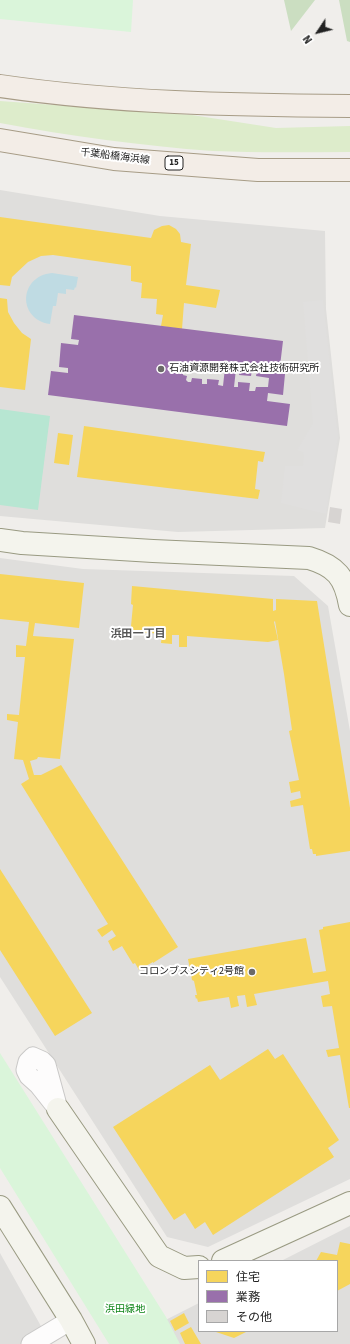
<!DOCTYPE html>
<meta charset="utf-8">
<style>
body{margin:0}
#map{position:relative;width:350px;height:1344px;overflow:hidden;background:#f0eeeb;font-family:"Source Sans 3","Noto Sans JP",sans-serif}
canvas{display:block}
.legend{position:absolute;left:198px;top:1260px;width:140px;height:72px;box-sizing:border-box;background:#fff;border:1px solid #a7a7a7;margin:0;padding:5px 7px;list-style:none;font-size:12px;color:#222}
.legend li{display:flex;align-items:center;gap:8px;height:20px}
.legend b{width:20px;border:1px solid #a7a7a7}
.north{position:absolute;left:298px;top:12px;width:40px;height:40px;-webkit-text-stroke:3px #fff;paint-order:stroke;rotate:235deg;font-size:11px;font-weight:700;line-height:16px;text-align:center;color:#222}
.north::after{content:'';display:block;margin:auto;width:14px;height:18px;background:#222;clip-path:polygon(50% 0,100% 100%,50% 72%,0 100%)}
</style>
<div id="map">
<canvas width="350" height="1344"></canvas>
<ul class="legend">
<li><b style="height:11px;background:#f6d55c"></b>住宅</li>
<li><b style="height:11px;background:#9970ab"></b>業務</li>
<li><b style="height:11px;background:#d7d4d2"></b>その他</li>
</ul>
<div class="north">N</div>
</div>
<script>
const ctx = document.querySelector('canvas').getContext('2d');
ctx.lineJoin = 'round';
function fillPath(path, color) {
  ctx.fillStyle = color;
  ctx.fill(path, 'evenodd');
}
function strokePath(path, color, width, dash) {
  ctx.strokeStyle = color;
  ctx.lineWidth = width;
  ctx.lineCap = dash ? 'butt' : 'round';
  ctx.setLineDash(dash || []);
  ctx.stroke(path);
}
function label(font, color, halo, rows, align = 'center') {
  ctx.font = font + ' "Source Sans 3","Noto Sans JP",sans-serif';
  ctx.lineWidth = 4;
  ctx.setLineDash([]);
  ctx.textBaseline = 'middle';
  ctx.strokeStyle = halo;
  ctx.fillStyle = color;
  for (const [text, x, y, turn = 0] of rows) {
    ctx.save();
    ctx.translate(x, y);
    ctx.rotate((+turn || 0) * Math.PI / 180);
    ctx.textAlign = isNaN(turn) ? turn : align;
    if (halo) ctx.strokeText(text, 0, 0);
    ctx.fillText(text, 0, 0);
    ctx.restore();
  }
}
const residential = new Path2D(`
 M0 190 160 216 325 231 326 309 340 438 325 528 178 532 0 516Z
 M0 558 83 569 294 576 328 606 350 731V1179L208 1247 167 1237 0 977Z
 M350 1226V1344H138L134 1336 199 1303V1331H337V1261H281Z
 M0 1253 51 1344H0Z`);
const grass = new Path2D(`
 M0 101 192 115 276 128 350 126V152C305 152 259 153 213 151 142 146 70 136 0 123Z`);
const forest = new Path2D(`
 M284 0H315L291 31Z
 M339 0H350V42L347 41Z`);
const park = new Path2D(`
 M0 0H133L131 32 0 19Z
 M0 1053 166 1317 180 1344H109L0 1168Z`);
const pitch = new Path2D(`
 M0 409 50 416 38 510 0 505Z`);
const parking = new Path2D(`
 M323 300 338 437 326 514 281 503 285 466H303L304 456 303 452 297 450 313 423 303 302Z`);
const water = new Path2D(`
 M52 273 78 277 76 288 75 287 74 290 66 289V294L58 293 56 306H53L50 324C17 319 19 276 52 273Z`);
const homes = new Path2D(`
 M0 217 151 238 154 230 162 226 169 225 176 229 180 234 181 242 191 244 186 285 220 290 216 308 184 303 182 329 161 326 163 315 156 314 157 299 141 298 142 283 131 281V266L53 255 41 256 28 262 12 277 10 286 0 285Z
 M0 298 7 299 8 312 14 323 22 333 31 339 25 390 0 387Z
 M84 426 265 452 263 462 258 461 255 489 260 490 258 499 77 477Z
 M58 433 73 435 69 465 54 463Z
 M0 574 84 583 79 628 35 623 33 636 74 639 60 759 38 757 37 759 30 761 34 775H41L61 765 178 947 153 963V962L144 967 146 968 143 969 142 968 139 970 135 963 133 964 122 946 113 951 108 941 116 936 112 930 102 937 97 930 108 924 21 784 29 779 23 760 14 759 18 722 7 720V714L19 715 25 657H16V645L26 646 29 622 0 619Z
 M132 586 273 599V611L276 610V599L317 601 350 808V851L316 856V854H313L312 849H310L303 805 291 807 290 801 301 798 300 791 291 793 289 782 299 780 289 731 292 730 284 674 275 621 274 622 278 640 268 642 187 636V647H179V635H172V644L161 643 162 634 138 632V631L132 630 131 626 133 605 131 604Z
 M0 869 92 1013 55 1036 0 950Z
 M350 922V1108H349L340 1055 328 1057 326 1050 339 1048 332 1006 323 1007 321 996 330 994 328 981 254 994 257 1005 247 1007 245 995 237 996 239 1006 231 1008 229 997 198 1002 197 998 196 999 195 995H197L194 981 192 980 188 959 306 938 313 973 326 971 319 930 323 929V927Z
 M268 1049 275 1059 283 1054 339 1140 328 1148 334 1157 213 1235 205 1222 195 1229 185 1213 174 1220 113 1127 210 1065 220 1080Z
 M340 1242 350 1244V1284L337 1291V1261H316L321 1252 337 1255Z
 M184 1313 189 1323 175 1331 170 1321Z
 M191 1327 201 1344H185L180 1333Z
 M213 1331H248L234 1338Z`);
const offices = new Path2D(`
 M74 315 283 341 280 366 272 365 271 372 285 374 283 395 268 393 267 401 290 404 287 426 48 395 51 371 68 373V368L59 367 61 343 78 345 79 340 71 339ZM190 363H192V368L203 369 204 365H209L208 371 219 372V367L225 368 223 386 218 385 219 380 207 379V384H202V379L192 378 191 382H188L186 380 187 376 183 375 184 368H187L188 365H190ZM236 369 240 370 239 375 251 376 252 370 257 371 256 376 269 378 268 387H256L255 391H249L250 383 238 382V387H234Z`);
const building = new Path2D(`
 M330 507 342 509 340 524 328 522Z`);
const street = new Path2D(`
 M33 1057 42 1061 46 1065 58 1109 39 1085 29 1076 26 1070 28 1062Z
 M31 1344 71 1320`);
const secondary = new Path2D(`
 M0 540 22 543 153 551 309 558C336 566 345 577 350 605
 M58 1109 159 1256 184 1268 199 1267
 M0 1207 71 1320 84 1344
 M223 1261 350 1203`);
const primary = new Path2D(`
 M0 86C116 103 233 105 350 106
 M0 140 114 159 258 170H350`);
const markers = [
 [161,369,4,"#6a6968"],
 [252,972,4,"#6a6968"]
];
const shields = [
 [174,163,18]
];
const shieldNames = [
 ["15",174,163]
];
const streetNames = [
 ["千葉船橋海浜線",115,157,7]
];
const poiNames = [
 ["石油資源開発株式会社技術研究所",169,369],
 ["コロンブスシティ2号館",244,972,"right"]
];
const parkNames = [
 ["浜田緑地",125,1310]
];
const neighbourhoodNames = [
 ["浜田一丁目",138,635]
];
fillPath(residential, '#dfdedc');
fillPath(grass, '#ddeccb');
fillPath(forest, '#cbdec1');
fillPath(park, '#daf5da');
fillPath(pitch, '#b7e6d2');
fillPath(parking, '#e0dfde');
fillPath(water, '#bfdbe3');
fillPath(homes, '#f6d55c');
fillPath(offices, '#9970ab');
fillPath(building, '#d7d4d2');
strokePath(street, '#c9c8c7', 21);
strokePath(secondary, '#999a82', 24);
strokePath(primary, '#a79c86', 24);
strokePath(street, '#fdfcfc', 19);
strokePath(secondary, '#f4f4ed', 22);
strokePath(primary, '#f3ede7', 22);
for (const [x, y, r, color] of markers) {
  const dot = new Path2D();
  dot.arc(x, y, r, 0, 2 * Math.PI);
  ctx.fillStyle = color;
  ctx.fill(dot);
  strokePath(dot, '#fff', 1.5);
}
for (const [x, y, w] of shields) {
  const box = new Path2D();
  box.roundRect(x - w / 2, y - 7, w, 14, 3);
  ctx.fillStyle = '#fff';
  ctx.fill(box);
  strokePath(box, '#222', 1);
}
label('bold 9px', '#222', null, shieldNames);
label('10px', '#222', '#fff', streetNames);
label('10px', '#222', '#fff', poiNames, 'left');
label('10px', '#0c8416', '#fff', parkNames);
label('bold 11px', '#555', '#fff', neighbourhoodNames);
</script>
